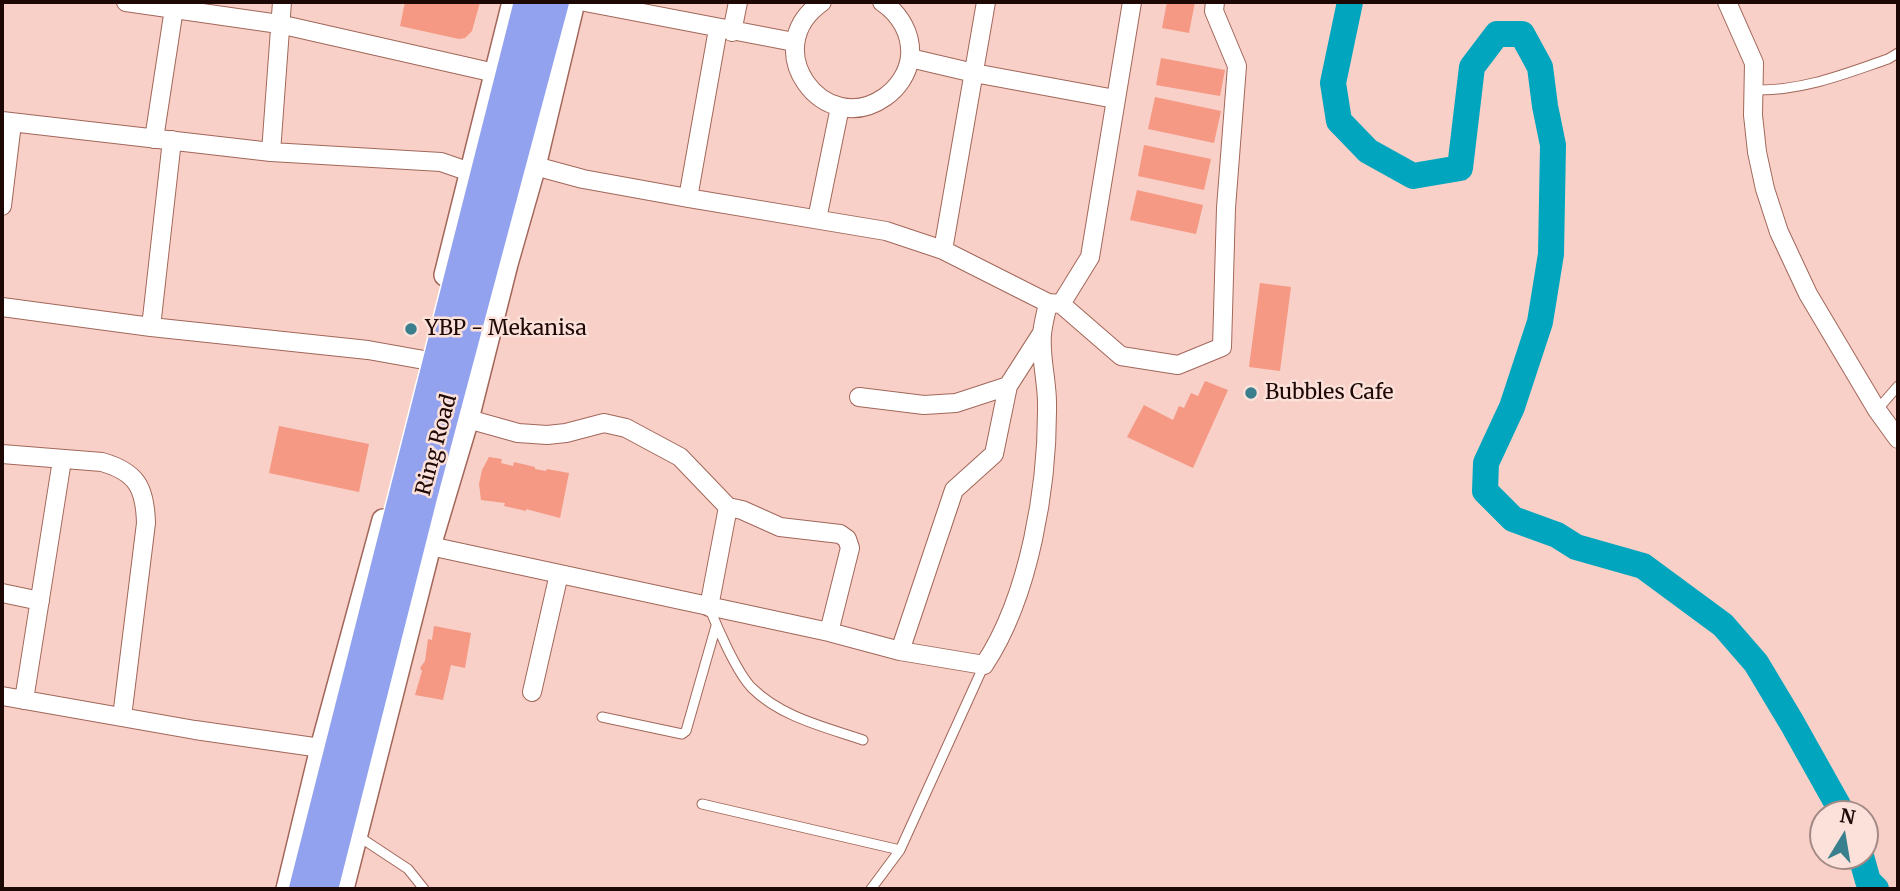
<!DOCTYPE html>
<style>
body{margin:0}
#map{position:relative;width:1900px;height:891px;overflow:hidden;background:#f8d0c7;font-family:Merriweather,serif}
canvas{display:block}
.frame{position:absolute;inset:0;border:4px solid #1d0805;pointer-events:none}
.north{position:absolute;left:1809px;top:800px;width:70px;height:70px;box-sizing:border-box;background:#fce1da;border:2px solid #a38a85;border-radius:50%;rotate:11deg;font-size:19px;font-weight:700;line-height:28px;text-align:center;color:#1d0805}
.north::after{content:'';display:block;margin:auto;width:24px;height:32px;background:#3a7f8d;clip-path:polygon(50% 0,100% 100%,50% 72%,0 100%)}
</style>
<div id="map">
<canvas width="1900" height="891"></canvas>
<div class="frame"></div>
<div class="north">N</div>
</div>
<script>
const ctx = document.querySelector('canvas').getContext('2d');
ctx.lineJoin = 'round';
function strokePath(path, color, width, dash) {
  ctx.strokeStyle = color;
  ctx.lineWidth = width;
  ctx.lineCap = dash ? 'butt' : 'round';
  ctx.setLineDash(dash || []);
  ctx.stroke(path);
}
function fillPath(path, color) {
  ctx.fillStyle = color;
  ctx.fill(path, 'evenodd');
}
function label(font, color, halo, rows, align = 'center') {
  ctx.font = font + ' Merriweather,serif';
  ctx.lineWidth = 5;
  ctx.setLineDash([]);
  ctx.textBaseline = 'middle';
  ctx.strokeStyle = halo;
  ctx.fillStyle = color;
  for (const [text, x, y, turn = 0] of rows) {
    ctx.save();
    ctx.translate(x, y);
    ctx.rotate((+turn || 0) * Math.PI / 180);
    ctx.textAlign = isNaN(turn) ? turn : align;
    if (halo) ctx.strokeText(text, 0, 0);
    ctx.fillText(text, 0, 0);
    ctx.restore();
  }
}
const river = new Path2D(`
 M1350 2 1333 83 1339 121 1368 151 1413 176 1460 168 1472 67 1497 34H1522L1540 67 1545 106 1553 145 1551 254 1540 322 1512 407 1486 463 1485 491 1513 519 1557 535 1576 547 1643 566 1723 625 1756 663 1792 723 1843 814
 M1861 856 1868 881 1876 889`);
const building = new Path2D(`
 M405 2H480L472 31 465 38 459 39 400 26Z
 M1167 2H1195L1189 33 1162 28Z
 M1161 58 1225 70 1220 96 1156 85Z
 M1155 97 1221 111 1214 143 1148 129Z
 M1144 145 1211 159 1204 190 1138 176Z
 M1137 190 1203 205 1196 234 1130 220Z
 M1260 283 1291 287 1280 371 1249 367Z
 M1205 381 1228 390 1193 468 1127 437 1144 405 1173 420 1179 406 1184 408 1191 393 1198 396Z
 M279 426 369 444 359 492 269 473Z
 M489 457 502 459 501 463 513 466 514 462 535 467V469L546 471 547 469 569 473 560 518 526 509V511L504 506 505 503 481 500 479 484 482 470Z
 M434 626 471 633 465 668 451 665 443 700 415 695 422 671 420 668 425 661 428 639 432 640Z`);
const service = new Path2D(`
 M1755 90C1803 91 1844 74 1888 59L1898 53
 M1877 410 1898 386
 M709 607C717 627 737 673 752 688 781 717 825 727 863 740
 M602 717 682 734 686 731 716 626
 M702 804 900 850
 M358 836 408 869 424 889
 M871 889 900 850 984 665`);
const minor = new Path2D(`
 M126 2 279 24 495 73
 M585 2 794 42
 M822 2C756 48 824 140 885 97 898 88 908 73 910 57 912 34 900 14 882 2
 M1727 2 1754 63 1753 115 1757 152 1765 189 1779 232 1808 294 1877 410 1898 439
 M732 32 738 2
 M910 58 974 73 1115 99
 M2 121 271 152 441 162 470 172
 M154 139 175 2
 M271 152 282 2
 M535 166 583 179 688 198 886 231 943 250 1048 303 1061 304 1090 257 1132 2
 M688 198 718 29
 M2 206 12 123
 M817 219 840 107
 M943 250 986 2
 M1061 304 1121 356 1178 365 1222 347 1226 208 1237 66 1214 11 1215 2
 M2 307 151 327 368 350 424 360
 M151 327 172 140
 M859 397 924 405 956 403 1008 386
 M468 419 518 433 547 435 566 433 604 423 626 428 680 457 728 507 742 510 780 527 840 534 847 539 850 548 829 632
 M2 454 102 462C137 472 145 488 146 523L122 717
 M430 546 829 632 900 651 984 665C1030 596 1048 485 1047 403 1047 380 1040 357 1042 334 1043 324 1046 313 1048 303
 M2 593 40 601
 M709 607 728 507
 M900 651 954 490 994 454 1008 386 1042 333
 M532 692 559 574
 M2 696 195 730 321 748
 M24 700 62 460`);
const tertiary = new Path2D(`
 M445 275 513 2
 M287 889 321 748 383 520
 M343 889 430 546 468 419 507 264 535 166 574 2`);
const trunk = new Path2D(`
 M303 889 528 2
 M324 889 423 497 555 2`);
const markers = [
 [411,329,7,"#3a7f8d"],
 [1251,393,7,"#3a7f8d"]
];
const poiNames = [
 ["YBP - Mekanisa",425,329],
 ["Bubbles Cafe",1265,393]
];
const streetNames = [
 ["Ring Road",437,445,-75]
];
strokePath(river, '#01a6be', 26);
fillPath(building, '#f59884');
strokePath(service, '#a2675a', 11);
strokePath(minor, '#a2675a', 20);
strokePath(tertiary, '#a2675a', 24);
strokePath(trunk, '#fff', 31);
strokePath(service, '#fff', 9);
strokePath(minor, '#fff', 18);
strokePath(tertiary, '#fff', 21);
strokePath(trunk, '#92a2ee', 28);
for (const [x, y, r, color] of markers) {
  const dot = new Path2D();
  dot.arc(x, y, r, 0, 2 * Math.PI);
  ctx.fillStyle = color;
  ctx.fill(dot);
  strokePath(dot, '#fce1da', 2.5);
}
label('21px', '#1d0805', '#fce1da', poiNames, 'left');
label('21px', '#1d0805', '#fce1da', streetNames);
</script>
